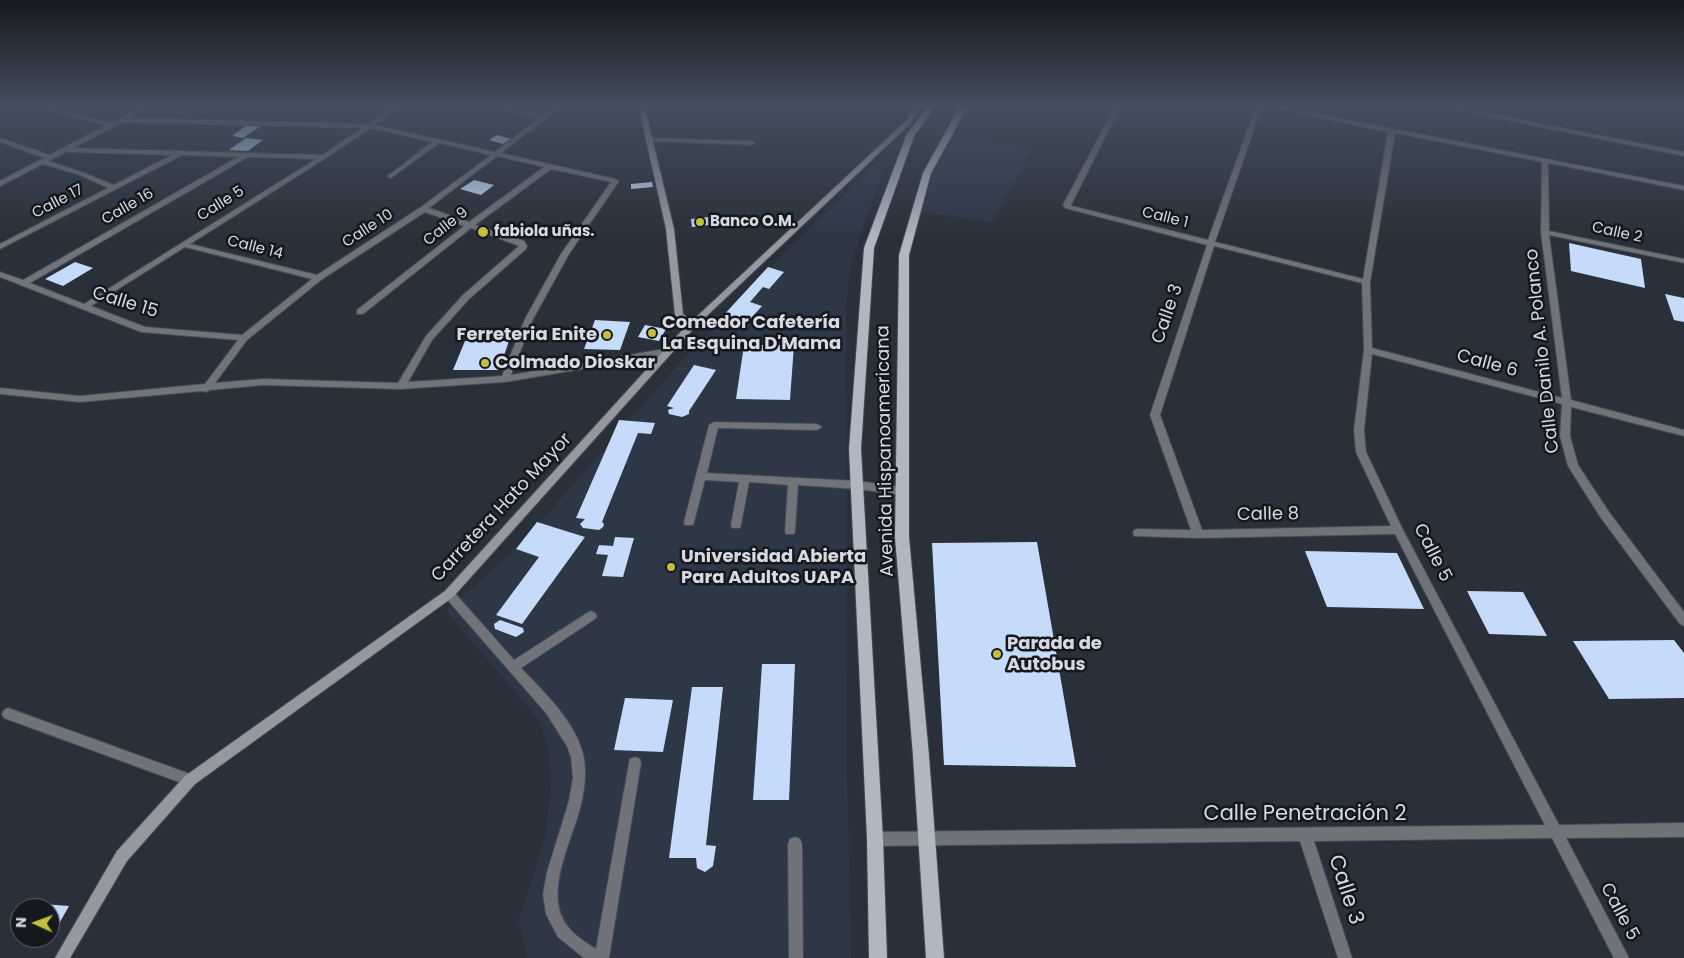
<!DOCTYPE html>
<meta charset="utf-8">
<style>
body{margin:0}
#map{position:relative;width:1684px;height:958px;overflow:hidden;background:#293039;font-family:Poppins,sans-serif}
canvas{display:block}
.north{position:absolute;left:10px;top:898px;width:50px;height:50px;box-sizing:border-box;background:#15181c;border:1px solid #63666b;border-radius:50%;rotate:272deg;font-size:14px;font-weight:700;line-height:20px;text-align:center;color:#d7dbe1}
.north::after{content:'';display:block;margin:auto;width:18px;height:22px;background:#c4bd3e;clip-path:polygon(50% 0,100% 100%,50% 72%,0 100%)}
</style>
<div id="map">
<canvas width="1684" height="958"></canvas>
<div class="north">N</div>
</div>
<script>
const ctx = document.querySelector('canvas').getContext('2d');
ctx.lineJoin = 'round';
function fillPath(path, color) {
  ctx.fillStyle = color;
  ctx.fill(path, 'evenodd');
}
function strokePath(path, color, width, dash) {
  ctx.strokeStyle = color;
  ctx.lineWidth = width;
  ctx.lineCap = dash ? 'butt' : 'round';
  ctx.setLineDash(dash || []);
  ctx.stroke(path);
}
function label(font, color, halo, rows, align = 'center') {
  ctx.font = font + ' Poppins,sans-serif';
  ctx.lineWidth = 5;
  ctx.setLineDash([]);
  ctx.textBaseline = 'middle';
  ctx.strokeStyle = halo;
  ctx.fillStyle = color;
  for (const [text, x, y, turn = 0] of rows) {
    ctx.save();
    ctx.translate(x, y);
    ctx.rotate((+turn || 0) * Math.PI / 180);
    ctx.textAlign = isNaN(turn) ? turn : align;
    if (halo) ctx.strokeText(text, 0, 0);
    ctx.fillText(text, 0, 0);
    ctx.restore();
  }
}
const built = new Path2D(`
 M947 137 1032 149 992 222 916 211 927 173Z
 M875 164 884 165 851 264 846 307 847 767 851 958H527L519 921 545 836 551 787 549 749 539 720 446 611 520 545 678 365 783 255Z`);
const building = new Path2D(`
 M248 124 261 126 243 138 232 136Z
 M497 135 511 139 503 144 489 140Z
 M246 138 263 140 248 151 229 150Z
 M474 180 494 185 481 195 460 189Z
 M652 182 653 187 631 189V184Z
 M708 217 709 225 692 227 691 219Z
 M1569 243 1641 259 1645 288 1571 271Z
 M75 262 93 268 63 286 45 279Z
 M768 267 784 272 769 289 763 287 750 302 762 306 744 326 721 318Z
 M1665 294 1684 298V322L1674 320Z
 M595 320 630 322 620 350 584 349Z
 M645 325 666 329 659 341 638 337Z
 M465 341H509L499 370H453Z
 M744 345H794L790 400 736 399Z
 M694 365 716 370 689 411V414L682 417 669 414 668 410 674 408 667 406Z
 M619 420 655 423 651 434 638 433 602 522 604 524 603 527 599 530 583 528 580 524 585 519 576 518Z
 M537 522 585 537 522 624 496 615 539 557 516 549Z
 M615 537 634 538 623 577 602 576 608 555 596 554 599 545 613 546Z
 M1037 542 1076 767 944 765 932 543Z
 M1305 551 1397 553 1424 609 1327 607Z
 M1467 591 1523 592 1547 636 1489 634Z
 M500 620 523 628 524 632 516 637 495 629 494 624Z
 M1674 640 1684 653V698L1609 699 1573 641Z
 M762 664H795L789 800H753Z
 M692 687H723L706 845 716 846 713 866 705 872 697 868 696 858H669Z
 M625 698 673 700 663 752 614 750Z
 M43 904 69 906 52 936H50V908H41Z`);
const lane = new Path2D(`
 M1437 106H1451L1684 152V156Z
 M714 422 817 424 822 427 817 430 718 428 707 473 857 481 902 487 906 488 907 491 906 494 902 495 857 489 798 485 795 531 794 534H786L785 531 788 485 749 482 741 525 740 528H732L731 525 739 482 705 480 694 522 693 525H685L684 522 709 425Z
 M449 589 453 591 514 660 587 613 591 611 595 613 597 616 595 619 521 668C545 693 577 723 584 758 586 772 585 786 582 800 575 837 540 894 569 928 576 937 587 943 596 949L629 763 630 759 635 757 640 759 641 763 609 958H584L558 937 546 914 543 894 547 872 569 801 573 778 571 757 567 746 546 713 445 597 443 594 445 591Z
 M8 708 190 774 195 776 196 780 195 784 190 786 4 718 2 714 4 710Z
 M795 837 800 839 802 844 803 958H789L788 844 790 839Z`);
const street = new Path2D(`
 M34 106H46L111 123 143 106H151L130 118 368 124 393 106H401L375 125 495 152 539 118 488 106H502L543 115 555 106H562L501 153 615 179 619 181 569 254 533 319 511 375 670 348 674 351 670 354 505 382 401 389 263 385 210 390 206 392 202 391 80 402 0 394V388L80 396 205 384 238 340 141 332 0 277V272L23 280 238 157 182 155 0 249V244L108 188 80 175 43 164 0 186V181L44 158 0 142V138L50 155 106 125ZM123 122 362 128 323 155 73 148ZM371 128 432 142 389 175 387 176 391 178 439 143 491 155 421 207 317 275 190 244 326 158ZM66 152 172 155 114 185 84 173 48 161ZM497 156 544 167 469 222 429 208ZM248 157 316 159 84 304 30 283ZM551 169 611 182 561 254 525 319 502 376 408 382 432 340 469 299 526 249 527 246 524 241 475 225ZM425 212 464 226 357 310V314H363L471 228 519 246 463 295 426 336 398 383 263 379 215 383 247 340 321 280ZM185 247 312 279 242 335 145 327 91 306Z
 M1115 106H1121L1071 205 1072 206 1208 240 1256 106H1262L1215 242 1363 279 1388 132 1263 106H1277L1684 186V190L1548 163 1549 231 1684 259V263L1549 235 1571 400 1684 430V436L1571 407 1570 436 1578 465 1609 512 1684 612V626L1680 624 1601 518 1568 466 1560 436 1562 404 1372 354 1364 430 1366 452 1403 530 1559 825 1684 823V837L1566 838 1629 958H1614L1552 838 1314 841 1352 958H1338L1300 841 875 846 870 844 868 839 870 834 875 832 1545 825 1395 534 1198 538 1134 536 1133 533 1134 530 1138 529 1191 530 1150 415 1207 245 1065 208 1063 205ZM1395 133 1542 162 1541 232 1562 398 1372 348 1370 282ZM1214 246 1362 283 1364 350 1354 430 1356 452 1391 526 1202 530 1160 415Z
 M649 138 752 141 755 143 752 145 647 141 646 140Z`);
const secondary = new Path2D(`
 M641 106H647L646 113 674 229 683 314 692 321 908 119 913 106H919L913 121 695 327 453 597 195 784 127 861 70 958H55L117 851 185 776 445 591 687 325 675 315 666 229 640 113Z`);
const primary = new Path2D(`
 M928 106H936L914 136 874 248 861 449 883 839 887 958H869L867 839 849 449 864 248 906 136Z
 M960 106H968L931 173 909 255V537L929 756 944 958H926L913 756 895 537 899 255 923 173Z`);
const markers = [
 [700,222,5,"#c4bd3e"],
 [483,232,6,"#c4bd3e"],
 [652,333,5,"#c4bd3e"],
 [607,335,5,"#c4bd3e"],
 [485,363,5,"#c4bd3e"],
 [671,567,5,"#c4bd3e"],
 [997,654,5,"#c4bd3e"]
];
const farStreetnames = [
 ["Calle 17",58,202,-28],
 ["Calle 5",221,204,-32],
 ["Calle 16",128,207,-30],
 ["Calle 1",1165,218,14],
 ["Calle 9",446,227,-38],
 ["Calle 10",368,229,-33],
 ["Calle 2",1617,233,12],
 ["Calle 14",255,248,14]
];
const farPoinames = [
 ["Banco O.M.",710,222],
 ["fabiola uñas.",494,232]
];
const streetNames = [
 ["Calle 15",125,303,17],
 ["Calle 3",1168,314,-71],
 ["Calle Danilo A. Polanco",1543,351,-96],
 ["Calle 6",1487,364,15],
 ["Avenida Hispanoamericana",886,451,-91],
 ["Carretera Hato Mayor",502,508,-47],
 ["Calle 8",1268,515,-1],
 ["Calle 5",1432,553,63],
 ["Calle 5",1619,912,62]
];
const poiNames = [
 ["Comedor Cafetería",662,323],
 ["La Esquina D'Mama",662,344],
 ["Ferreteria Enite",597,335,"right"],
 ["Colmado Dioskar",495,363],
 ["Universidad Abierta",681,557],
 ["Para Adultos UAPA",681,578],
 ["Parada de",1007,644],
 ["Autobus",1007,665]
];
const nearStreetnames = [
 ["Calle Penetración 2",1305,815],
 ["Calle 3",1345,890,72]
];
fillPath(built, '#2d3746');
fillPath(building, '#c5dbf9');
strokePath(lane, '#454b54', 2);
strokePath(street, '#454b54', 2);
strokePath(secondary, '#454b54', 2);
strokePath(primary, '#454b54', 2);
fillPath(lane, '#707378');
fillPath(street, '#707378');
fillPath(secondary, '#9499a1');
fillPath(primary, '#afb7c1');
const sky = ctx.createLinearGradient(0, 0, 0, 240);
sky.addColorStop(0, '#171a1f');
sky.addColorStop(0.44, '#434e5f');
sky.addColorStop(1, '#434e5f00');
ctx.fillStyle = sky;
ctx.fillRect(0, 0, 1684, 240);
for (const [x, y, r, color] of markers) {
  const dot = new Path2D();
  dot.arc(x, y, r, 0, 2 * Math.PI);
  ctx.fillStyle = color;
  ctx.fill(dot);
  strokePath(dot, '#15181c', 2);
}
label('15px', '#d7dbe1', '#15181c', farStreetnames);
label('bold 15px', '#d7dbe1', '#15181c', farPoinames, 'left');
label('18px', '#d7dbe1', '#15181c', streetNames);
label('bold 18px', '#d7dbe1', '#15181c', poiNames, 'left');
label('21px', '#d7dbe1', '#15181c', nearStreetnames);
</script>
